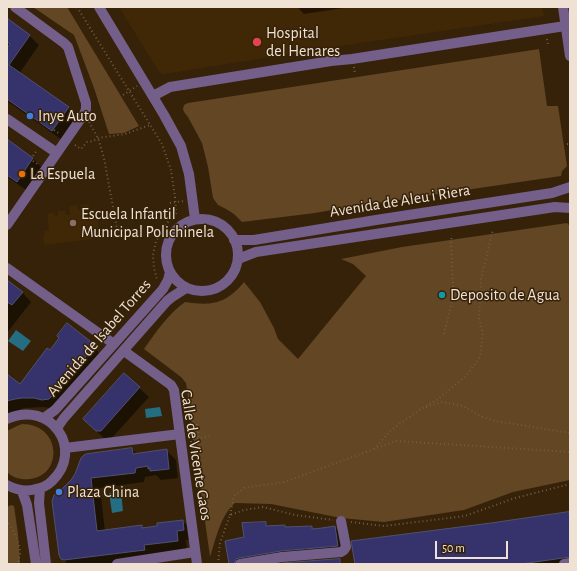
<!DOCTYPE html>
<style>
body{margin:0}
#map{position:relative;width:577px;height:571px;overflow:hidden;background:#362209;font-family:"Alegreya Sans",sans-serif}
canvas{display:block}
.frame{position:absolute;inset:0;border:8px solid #efe1d3;pointer-events:none}
.scale{position:absolute;left:435px;top:541px;width:73px;height:18px;box-sizing:border-box;border:2px solid #efe1d3;border-top:0;padding-left:5px;font-size:12px;line-height:14px;white-space:nowrap;color:#efe1d3;-webkit-text-stroke:3px #362209;paint-order:stroke}
</style>
<div id="map">
<canvas width="577" height="571"></canvas>
<div class="frame"></div>
<div class="scale">50 m</div>
</div>
<script>
const ctx = document.querySelector('canvas').getContext('2d');
ctx.lineJoin = 'round';
function fillPath(path, color) {
  ctx.fillStyle = color;
  ctx.fill(path, 'evenodd');
}
function strokePath(path, color, width, dash) {
  ctx.strokeStyle = color;
  ctx.lineWidth = width;
  ctx.lineCap = dash ? 'butt' : 'round';
  ctx.setLineDash(dash || []);
  ctx.stroke(path);
}
function label(font, color, halo, rows, align = 'center') {
  ctx.font = font + ' "Alegreya Sans",sans-serif';
  ctx.lineWidth = 3;
  ctx.setLineDash([]);
  ctx.textBaseline = 'middle';
  ctx.strokeStyle = halo;
  ctx.fillStyle = color;
  for (const [text, x, y, turn = 0] of rows) {
    ctx.save();
    ctx.translate(x, y);
    ctx.rotate((+turn || 0) * Math.PI / 180);
    ctx.textAlign = isNaN(turn) ? turn : align;
    if (halo) ctx.strokeText(text, 0, 0);
    ctx.fillText(text, 0, 0);
    ctx.restore();
  }
}
const built = new Path2D(`
 M119 7H542L544 16 320 49 165 74H162L158 70Z
 M89 204 90 212 97 211 99 231 92 232 93 239 44 245 43 235H45L44 231 49 230 47 214 54 213 55 216H58V211H65L66 215H70V206L77 205 78 210 81 209V205Z`);
const green = new Path2D(`
 M33 7H67L139 126 124 133 109 134 94 88 74 35Z
 M539 49 547 106H558L567 166 562 171 561 176 343 208 315 213 242 222 234 214 226 209 218 205 213 198 208 167 202 143 188 117 184 112 183 109 184 105 188 103Z
 M567 223 570 226V480L513 492 464 510 384 522 341 518 271 504 235 503C220 516 216 539 210 557L186 383 181 377 144 349C156 332 168 314 185 302 212 306 226 304 244 282L260 302 274 328 278 339 298 359 366 276 353 264 341 259 402 247Z
 M22 424C61 424 64 475 30 479 21 480 13 478 7 472V431L17 426Z
 M11 505 14 506 18 534 20 564H7V507Z`);
const water = new Path2D(`
 M16 330 31 341 23 351 8 341Z
 M160 407 162 416 146 418 145 409Z
 M121 491 123 511 112 513 109 493Z`);
const shadow = new Path2D(`
 M299 7H350L304 14 299 9Z
 M7 19 30 36 39 45 19 74 68 108 77 117 62 140 7 101Z
 M7 140 33 158 42 168 26 190 7 177Z
 M7 281 22 292 31 302 7 333Z
 M87 340 97 350 100 355 55 409 44 407 25 408 7 414V375L20 385 50 352Z
 M124 374 149 397 110 440H106L93 428Z
 M132 449 137 454 166 450 176 460 178 478 161 480 156 475 145 477 144 482 100 488 105 531 141 526 144 529 183 521 192 531 193 540H186L187 550 114 564H68L60 557 53 500Z
 M570 513V560L562 564H356L529 519Z
 M265 523 268 526V527L285 526 287 528 311 527 313 529 335 527 338 530 341 549 238 564H230L245 538Z`);
const building = new Path2D(`
 M7 18 30 35 9 65 69 107 52 131 7 99V48L10 44 7 42Z
 M7 139 33 158 17 182 7 175Z
 M7 280 23 292 12 305 7 302Z
 M67 323 90 341 91 347 89 353 52 396 49 399 42 400 34 398H22L15 399 7 401V374L20 384 47 348 50 350 59 338 57 336Z
 M124 373 140 387 101 431H96L83 419Z
 M132 448 133 454 167 449 169 469 150 471V468L148 469V466L136 468 135 473 91 478 97 531 142 525V528L157 526V523L183 520 184 530 177 531 178 541 144 545 145 550 64 560 61 559 59 555 52 501 54 495 63 488 71 480 75 474 81 458 84 455 86 454Z
 M569 512 570 519V557L521 564H355L351 541 491 523Z
 M266 522V526L285 525V527L312 526V529L322 528 335 526 338 546 281 551 239 558 236 559 234 564H229L225 541 244 537 242 523Z
 M340 559V564H280L283 563Z`);
const path = new Path2D(`
 M77 7 162 144 171 170 175 197 176 214 165 225 156 241 153 255 154 268 157 280
 M547 39 548 45
 M354 67 355 74
 M123 95 137 86
 M89 122 98 138 104 158 117 229
 M54 130 60 134
 M567 144H570
 M75 145 81 149 87 142 93 141 98 138 125 134 150 125
 M33 156 37 150
 M33 161 39 165
 M52 174 58 179
 M170 203 184 201
 M444 334 452 301 453 286 451 241 452 235
 M426 407 442 402 463 406 480 416 495 421 570 433
 M197 424 199 438
 M191 442V440L194 439 212 436
 M374 449 391 430 421 409 438 399 466 376 480 357 483 334 479 318 481 279 493 229
 M230 515 234 496 244 488 284 482 396 441 570 452
 M7 520C12 528 21 545 20 554 19 558 18 560 19 564
 M351 522 384 526 465 516 515 498 570 484
 M64 564H65
 M218 564 220 543 230 515 244 510 263 507 295 515 333 520`);
const minor = new Path2D(`
 M99 7 164 115 181 146 189 174 195 219
 M563 7 570 56
 M153 96 170 87 331 61 352 59 565 26
 M7 119 57 153
 M166 255a36 36 0 1 1 72 0a36 36 0 1 1-72 0Z
 M7 225 84 114 86 109V103L68 47 64 43 15 7
 M234 240H254L376 220 552 193 570 187
 M238 259 256 252 555 207 570 208
 M7 268 114 344
 M124 351 171 385 174 390 197 564
 M44 418 55 410 163 289 168 280 170 272
 M57 428 64 418 167 301 172 297 186 288
 M65 448 180 434
 M117 564 195 552
 M240 564 282 557 341 552 344 550 346 547 341 521
 M564 564 570 563`);
const tertiary = new Path2D(`
 M7 419C51 399 85 450 52 481 48 485 42 488 36 489 26 492 16 490 7 485
 M40 488 39 503 46 564
 M22 491 27 505 36 564`);
const markers = [
 [257,42,5,"#e0444e"],
 [30,116,4,"#3f7fe0"],
 [22,174,4,"#e8710a"],
 [73,223,4,"#8d6e63"],
 [442,295,4,"#0f9aa8"],
 [59,492,4,"#3f7fe0"]
];
const poiNames = [
 ["Hospital",266,33],
 ["del Henares",266,51],
 ["Inye Auto",38,116],
 ["La Espuela",30,174],
 ["Escuela Infantil",81,214],
 ["Municipal Polichinela",81,232],
 ["Deposito de Agua",450,295],
 ["Plaza China",67,492]
];
const streetNames = [
 ["Avenida de Aleu i Riera",400,201,-9],
 ["Avenida de Isabel Torres",99,338,-49],
 ["Calle de Vicente Gaos",196,455,81]
];
fillPath(built, '#402706');
fillPath(green, '#634623');
fillPath(water, '#256d81');
fillPath(shadow, '#0007');
fillPath(building, '#36336c');
strokePath(building, '#50516f', 1);
strokePath(path, '#6f5d47', 2, [1, 3]);
strokePath(minor, '#745f8a', 10);
strokePath(tertiary, '#745f8a', 10);
for (const [x, y, r, color] of markers) {
  const dot = new Path2D();
  dot.arc(x, y, r, 0, 2 * Math.PI);
  ctx.fillStyle = color;
  ctx.fill(dot);
  strokePath(dot, '#362209', 1.5);
}
label('16px', '#efe1d3', '#362209', poiNames, 'left');
label('16px', '#efe1d3', '#362209', streetNames);
</script>
